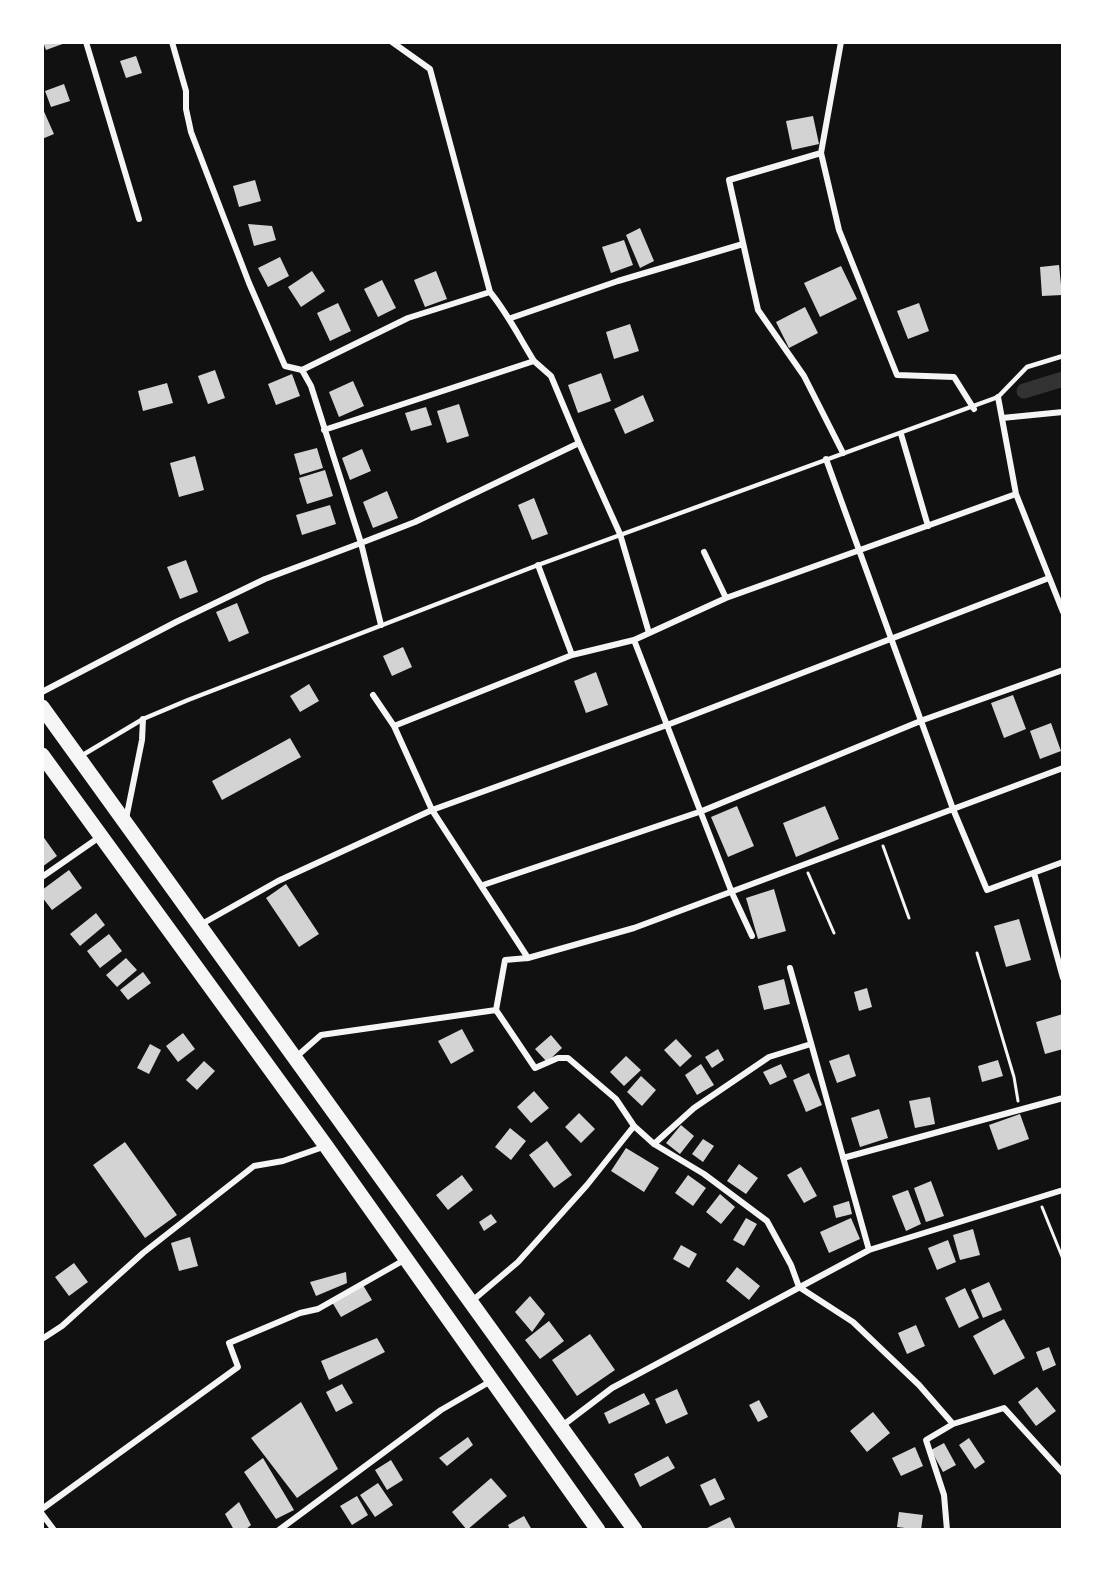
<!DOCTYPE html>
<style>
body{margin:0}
#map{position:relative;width:1105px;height:1572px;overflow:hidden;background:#111;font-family:Inter,sans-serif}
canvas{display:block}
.frame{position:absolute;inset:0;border:44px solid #fff;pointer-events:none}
</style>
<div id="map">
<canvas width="1105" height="1572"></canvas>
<div class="frame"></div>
</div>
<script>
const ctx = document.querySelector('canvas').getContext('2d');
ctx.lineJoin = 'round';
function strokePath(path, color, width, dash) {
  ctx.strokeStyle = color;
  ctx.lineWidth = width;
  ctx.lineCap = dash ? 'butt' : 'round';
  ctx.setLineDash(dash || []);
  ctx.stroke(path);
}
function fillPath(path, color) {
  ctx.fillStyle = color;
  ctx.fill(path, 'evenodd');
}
const canal = new Path2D(`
 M1024 391 1063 379`);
const building = new Path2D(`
 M43 42H68L46 50Z
 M136 56 142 73 126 78 120 61Z
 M64 84 70 101 51 107 45 91Z
 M42 107 54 134 42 139Z
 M813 116 819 144 792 150 786 121Z
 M255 180 261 201 239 207 233 186Z
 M248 224 272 226 276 240 254 246Z
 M640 228 654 261 640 268 626 235Z
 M624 240 633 265 611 273 602 247Z
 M280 257 289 276 268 287 258 268Z
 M1059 265 1062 295 1042 296 1040 267Z
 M841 266 857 299 820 317 804 283Z
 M312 271 325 291 301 307 288 287Z
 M436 271 447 299 425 307 414 280Z
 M382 280 396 308 378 317 364 289Z
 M338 303 351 331 330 341 317 313Z
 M919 303 929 331 908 339 897 311Z
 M805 307 818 333 789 348 776 322Z
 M630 324 639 351 614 359 606 332Z
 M215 370 225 398 208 404 198 376Z
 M601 373 611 401 578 413 568 385Z
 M292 374 300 396 276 405 268 384Z
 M353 381 364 406 339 417 329 392Z
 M167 383 173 403 143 411 138 391Z
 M643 395 654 421 625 434 614 409Z
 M459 404 469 436 447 443 437 411Z
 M426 407 432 425 411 431 405 413Z
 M317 448 323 468 300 475 294 454Z
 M362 449 371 471 350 480 342 458Z
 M195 456 204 490 179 497 170 463Z
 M325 470 333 496 307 504 299 478Z
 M387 491 398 518 373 528 363 502Z
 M534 498 548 534 532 540 518 505Z
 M330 505 336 524 302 535 296 515Z
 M186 560 198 592 180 599 167 567Z
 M237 603 249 633 229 642 216 612Z
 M403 647 412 667 392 676 383 656Z
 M596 672 608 705 586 713 574 681Z
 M309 684 319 701 300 712 290 696Z
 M1013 695 1026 729 1004 738 991 703Z
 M1051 723 1061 751 1040 759 1030 731Z
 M290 738 301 757 222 800 212 781Z
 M737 806 754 846 728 857 711 817Z
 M825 806 839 839 796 857 783 823Z
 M42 835 57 856 42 867Z
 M69 870 82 888 52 910 42 897V890Z
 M286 884 319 934 299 947 266 898Z
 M774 889 786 931 758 939 746 898Z
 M96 913 105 925 80 946 70 934Z
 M1019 919 1031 960 1006 967 994 926Z
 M109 934 122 951 100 968 87 951Z
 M126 958 137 970 117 987 106 975Z
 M143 972 151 983 128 1000 120 990Z
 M784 979 790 1004 764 1010 758 986Z
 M867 988 872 1007 859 1011 854 992Z
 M1063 1014V1049L1045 1054 1036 1022Z
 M462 1029 474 1051 451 1064 438 1041Z
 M183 1033 195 1049 178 1062 166 1046Z
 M551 1035 562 1048 547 1062 535 1049Z
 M676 1039 692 1056 680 1067 664 1050Z
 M150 1044 161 1050 149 1074 137 1068Z
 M718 1049 724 1060 712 1068 705 1057Z
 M849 1054 856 1076 837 1083 829 1061Z
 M626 1056 641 1070 624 1086 610 1072Z
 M998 1060 1003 1076 982 1082 978 1066Z
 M204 1061 215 1071 197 1090 186 1080Z
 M701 1064 714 1085 697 1095 685 1075Z
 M781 1064 787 1077 770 1085 763 1072Z
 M809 1073 822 1105 806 1112 793 1080Z
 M641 1076 656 1090 642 1106 627 1092Z
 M534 1091 549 1108 531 1123 517 1107Z
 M930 1097 935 1124 915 1128 909 1101Z
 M879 1109 888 1138 860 1147 851 1118Z
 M579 1113 595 1129 581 1143 565 1127Z
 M1020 1114 1029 1139 998 1150 989 1125Z
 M681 1125 694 1136 680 1154 666 1143Z
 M510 1128 526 1141 511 1160 495 1147Z
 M703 1139 714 1146 703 1162 692 1154Z
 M547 1141 572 1175 554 1188 529 1155Z
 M125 1142 177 1215 145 1238 93 1165Z
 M626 1148 659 1168 644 1192 611 1171Z
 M739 1164 758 1178 746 1194 727 1181Z
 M801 1167 817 1196 804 1203 787 1175Z
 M462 1175 473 1190 448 1210 436 1195Z
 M688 1175 706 1188 693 1206 675 1193Z
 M931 1181 944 1216 926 1222 914 1188Z
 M908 1190 921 1224 906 1231 892 1196Z
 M720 1194 735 1207 721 1224 706 1212Z
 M849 1201 852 1214 836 1218 833 1206Z
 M491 1214 497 1222 484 1231 479 1222Z
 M746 1218 757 1224 744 1246 733 1240Z
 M851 1218 860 1239 829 1253 820 1232Z
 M973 1229 980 1255 960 1260 953 1235Z
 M190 1237 198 1266 179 1271 171 1243Z
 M948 1240 956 1262 937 1270 928 1248Z
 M681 1245 697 1254 689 1268 673 1259Z
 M74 1263 88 1282 69 1296 55 1277Z
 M737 1267 760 1286 749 1300 726 1281Z
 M346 1272 347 1283 316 1296 310 1282Z
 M989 1282 1002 1310 983 1318 971 1290Z
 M363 1285 372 1300 341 1317 332 1302Z
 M965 1288 979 1318 959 1328 945 1298Z
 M530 1296 545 1314 532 1332 515 1312Z
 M1004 1319 1025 1358 994 1375 973 1336Z
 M549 1321 564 1341 540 1359 525 1340Z
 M916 1325 925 1346 907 1354 898 1333Z
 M590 1334 615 1370 577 1396 552 1360Z
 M377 1338 385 1352 329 1380 321 1361Z
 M1049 1347 1056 1365 1043 1371 1036 1352Z
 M342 1384 353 1403 336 1412 326 1392Z
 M1037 1387 1056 1411 1036 1426 1018 1402Z
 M677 1389 688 1414 666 1424 655 1399Z
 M644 1393 650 1404 609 1424 604 1413Z
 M759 1400 768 1417 758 1422 749 1405Z
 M301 1402 338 1469 297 1498 251 1438Z
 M873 1412 890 1433 867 1452 850 1431Z
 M468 1437 473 1445 447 1466 439 1458Z
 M969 1438 985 1462 975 1469 959 1445Z
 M944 1443 956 1465 943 1472 931 1450Z
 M915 1447 923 1466 901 1476 892 1458Z
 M668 1456 675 1468 640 1487 634 1474Z
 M263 1458 294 1510 276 1519 244 1472Z
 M391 1460 403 1480 387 1490 375 1470Z
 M491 1478 507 1496 467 1530 452 1512Z
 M715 1478 725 1499 710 1506 700 1485Z
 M378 1483 393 1505 375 1517 360 1495Z
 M357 1496 368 1515 352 1525 340 1506Z
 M239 1502 251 1525 245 1530H234L225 1514Z
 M899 1512 923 1515 921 1530 897 1527Z
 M524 1516 532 1530H510L508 1525Z
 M730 1517 736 1530H703Z`);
const path = new Path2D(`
 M883 846 909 918
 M808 873 834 933
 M977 953 1014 1077 1018 1101
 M1042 1207 1063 1259`);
const service = new Path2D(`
 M81 756 143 719 188 700 538 565 998 397 1027 367 1063 356`);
const minor = new Path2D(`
 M86 42 139 219
 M392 42 430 69 490 292
 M841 42 821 153 839 230 897 375 954 377 974 409
 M821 153 729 180 758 310 804 376 843 453
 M511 318 618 281 743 244
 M302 370 408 318 490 292C508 314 519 337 534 361
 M1002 418 1063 412
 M324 430 534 361 551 376 579 443 415 522 361 543 381 625
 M901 434 928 526
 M579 443 620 534 649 633
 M826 459 953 809 1063 768
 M1016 494 1063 612
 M704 552 726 598
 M538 565 572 655
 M634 640 732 893 752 936
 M42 692 176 622 265 579 361 543 311 386 302 370 285 366 249 283 191 132 186 109V91L172 42
 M373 695 394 726 432 810 528 958
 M394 726 572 655 634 640 726 598 1016 494 998 397
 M126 819 142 740 143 719
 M1034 873 1063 978
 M42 877 101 836
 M483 885 702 811 923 720 1063 670
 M200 925 278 881 432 810 667 725 1049 578
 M790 968 869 1250
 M296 1057 321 1035 496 1010
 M634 1126 616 1099 568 1058H558L535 1068 496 1010 505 960 528 958 634 928 953 809 987 890 1063 862
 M654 1144 694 1108 769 1057 811 1044
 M843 1158 1063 1098
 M472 1301 518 1262 587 1185 634 1126 654 1144 704 1174 767 1221 791 1265 799 1287 853 1322 919 1385 953 1424 1004 1408 1063 1473
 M42 1339 62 1326 143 1253 254 1166 283 1161 326 1146
 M562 1426 612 1388 869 1250 1063 1190
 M42 1509 238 1367 229 1343 300 1313 318 1309 406 1259
 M42 1514 54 1530
 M279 1530 441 1410 491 1381
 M947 1530 944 1495 926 1440 953 1424`);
const trunk = new Path2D(`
 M42 707C239 982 437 1256 635 1530
 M42 755 326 1146 598 1530`);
strokePath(canal, '#333', 15);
fillPath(building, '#d3d3d3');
strokePath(path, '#f5f5f5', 3);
strokePath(service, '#f5f5f5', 4.5);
strokePath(minor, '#f5f5f5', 6);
strokePath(trunk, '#f5f5f5', 15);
</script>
